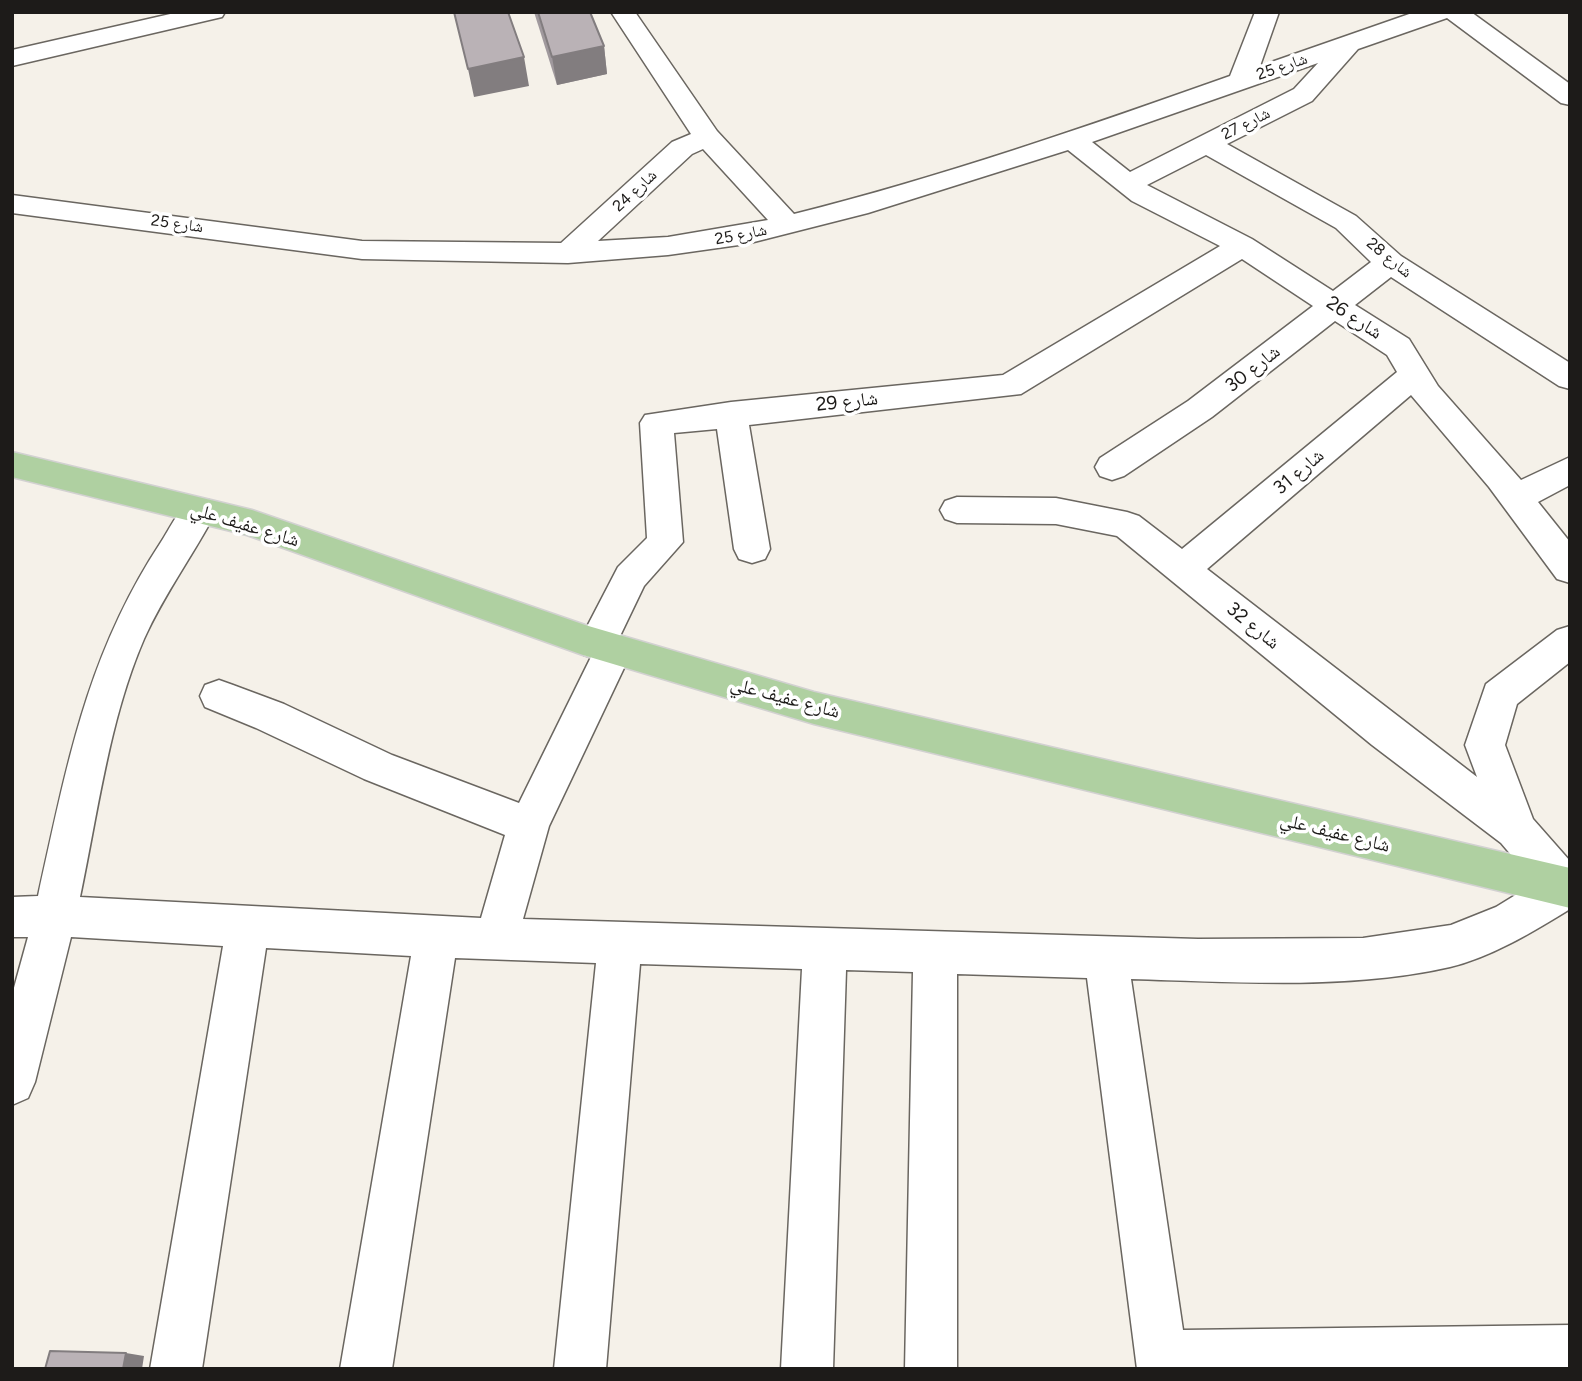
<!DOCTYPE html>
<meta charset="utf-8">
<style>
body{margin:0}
#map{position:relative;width:1582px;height:1381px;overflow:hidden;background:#f5f1e9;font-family:Figtree,sans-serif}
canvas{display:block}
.frame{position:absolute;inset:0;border:14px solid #1d1b19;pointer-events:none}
</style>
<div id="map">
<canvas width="1582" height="1381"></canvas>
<div class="frame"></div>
</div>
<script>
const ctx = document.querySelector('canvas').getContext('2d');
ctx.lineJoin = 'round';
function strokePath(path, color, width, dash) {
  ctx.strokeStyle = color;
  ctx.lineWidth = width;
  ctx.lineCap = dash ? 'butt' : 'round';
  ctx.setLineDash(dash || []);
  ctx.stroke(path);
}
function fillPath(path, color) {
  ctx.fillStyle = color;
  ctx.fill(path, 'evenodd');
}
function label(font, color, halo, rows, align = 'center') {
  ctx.font = font + ' Figtree,"Noto Naskh Arabic",sans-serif';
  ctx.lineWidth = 7;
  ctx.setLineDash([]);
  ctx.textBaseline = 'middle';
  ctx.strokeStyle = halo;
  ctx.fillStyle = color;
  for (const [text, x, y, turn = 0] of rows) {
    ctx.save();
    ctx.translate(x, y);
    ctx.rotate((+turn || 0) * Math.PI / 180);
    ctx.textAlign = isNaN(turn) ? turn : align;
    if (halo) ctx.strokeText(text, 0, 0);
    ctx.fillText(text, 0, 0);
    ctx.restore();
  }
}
const minor = new Path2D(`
 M179 12H225L222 17 12 66V50Z
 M611 12H635L717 131 794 214C942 177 1086 127 1230 76L1255 12H1279L1260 66 1415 12H1471L1570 84V105L1561 103 1447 18 1358 49 1312 101 1227 144 1356 216 1401 256 1570 363V389L1559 386 1391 277 1355 305 1409 339 1438 386 1521 480 1570 457V485L1538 502 1570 542V583L1557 579 1489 487 1411 395 1207 569 1477 777 1465 745 1486 684 1557 630 1570 626V662L1517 704 1505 745 1533 819 1570 861V909C1534 931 1492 957 1450 967 1350 990 1234 982 1131 979L1183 1330 1570 1325V1369H1137L1087 978 957 974V1369H905L913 972 846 970 833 1369H781L802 969 640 964 606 1369H554L596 963 455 958 392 1369H340L411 956 266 948 202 1369H150L223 946 71 937 35 1082 28 1098 12 1105V995L28 937H12V897L38 896C67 766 86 656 161 542 175 521 184 492 212 501L217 510C194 554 164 594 144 639 109 720 98 812 80 897L481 918 505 835 364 779 256 728 205 707 200 696 205 685 219 680 233 685 284 704 392 755 519 803 591 657 584 655 578 644 618 567 647 538 640 423 645 415 731 402 1003 375 1220 246 1132 201 1068 150 868 213 746 244 668 255 568 263 362 259 12 213V195L362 241 561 243 672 142 691 134ZM1318 63 1294 89 1130 172 1092 142ZM703 149 768 220 668 237 598 241 692 154ZM1206 155 1336 228 1371 262 1333 291 1252 239 1147 185ZM1242 259 1313 306 1188 401 1100 458 1095 467 1100 476 1112 480 1124 476 1212 417 1335 321 1387 355 1397 372 1182 549 1139 516 1127 512 1056 498 957 497 945 501 940 510 945 519 957 523 1056 524 1117 536 1372 745 1501 843 1535 883 1496 907 1451 925 1363 938 1198 939 523 919 549 826 633 649 627 638 620 636 644 586 683 542 674 433 717 429 734 549 739 559 752 563 765 559 770 549 749 425 1021 394Z`);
const major = new Path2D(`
 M12 452 252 510 585 625 814 692 1570 868V908L814 724 583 655 247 535 12 477Z`);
const wall = new Path2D(`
 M534 12H590L604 46 607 74 557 85Z`);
const shadedWall = new Path2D(`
 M604 46 607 74 557 85 552 57Z
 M524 57 529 86 474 97 468 69Z
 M126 1353 144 1356 142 1369H123Z`);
const building = new Path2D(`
 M454 12H508L524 57 468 69Z
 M538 12H590L604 46 552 57Z
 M50 1351 126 1353 123 1369H45Z`);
const farStreetnames = [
 ["شارع 25",1282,67,-19],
 ["شارع 27",1246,124,-27],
 ["شارع 24",635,191,-43],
 ["شارع 25",177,224,8],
 ["شارع 25",741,235,-11],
 ["شارع 28",1389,258,39]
];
const streetNames = [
 ["شارع 26",1354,318,33],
 ["شارع 30",1253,369,-38],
 ["شارع 29",847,402,-6],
 ["شارع 31",1299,472,-40],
 ["شارع عفيف علي",245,525,17],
 ["شارع 32",1253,626,39],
 ["شارع عفيف علي",785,698,15],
 ["شارع عفيف علي",1335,833,14]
];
strokePath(minor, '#6a6660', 3);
strokePath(major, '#d2d1d1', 3);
fillPath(minor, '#fff');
fillPath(major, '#afd0a1');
fillPath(wall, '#a0999d');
fillPath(shadedWall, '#827d7f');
fillPath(building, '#bab2b6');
strokePath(building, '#827d7f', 2);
label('16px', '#1d1b19', '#fff', farStreetnames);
label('19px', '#1d1b19', '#fff', streetNames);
</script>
